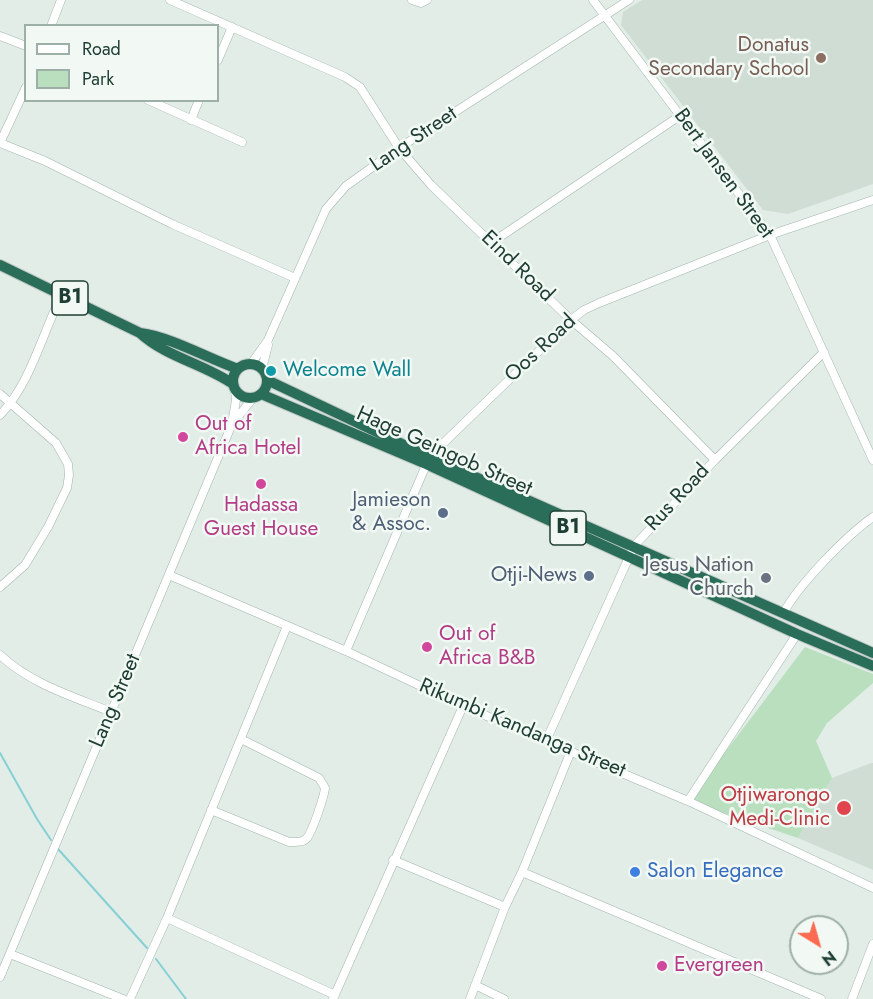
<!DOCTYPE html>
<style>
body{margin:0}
#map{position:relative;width:873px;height:999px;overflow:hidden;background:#e1ede6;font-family:Jost,sans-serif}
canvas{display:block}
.legend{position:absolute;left:24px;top:24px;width:195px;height:78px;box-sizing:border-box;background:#f2f9f5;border:2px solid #9eafa8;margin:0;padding:8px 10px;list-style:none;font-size:18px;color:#203f34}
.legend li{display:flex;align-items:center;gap:12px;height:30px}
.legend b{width:30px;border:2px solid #9eafa8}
.north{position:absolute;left:789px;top:915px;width:60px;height:60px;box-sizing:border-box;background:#f2f9f5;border:2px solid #9eafa8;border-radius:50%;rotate:143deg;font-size:16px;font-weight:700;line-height:24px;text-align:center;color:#203f34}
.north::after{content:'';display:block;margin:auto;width:21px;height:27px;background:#fa6b51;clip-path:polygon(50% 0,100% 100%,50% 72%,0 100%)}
</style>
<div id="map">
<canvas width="873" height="999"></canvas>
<ul class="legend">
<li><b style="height:8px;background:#fff"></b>Road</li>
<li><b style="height:16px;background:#b9dfbf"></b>Park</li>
</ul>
<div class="north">N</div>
</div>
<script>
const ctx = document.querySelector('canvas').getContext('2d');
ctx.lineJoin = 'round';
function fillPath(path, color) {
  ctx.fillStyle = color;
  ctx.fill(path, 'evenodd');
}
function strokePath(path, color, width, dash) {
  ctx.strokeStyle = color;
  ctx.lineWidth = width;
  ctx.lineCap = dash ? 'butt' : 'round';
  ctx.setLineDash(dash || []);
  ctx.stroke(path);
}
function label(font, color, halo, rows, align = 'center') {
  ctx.font = font + ' Jost,sans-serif';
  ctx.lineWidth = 5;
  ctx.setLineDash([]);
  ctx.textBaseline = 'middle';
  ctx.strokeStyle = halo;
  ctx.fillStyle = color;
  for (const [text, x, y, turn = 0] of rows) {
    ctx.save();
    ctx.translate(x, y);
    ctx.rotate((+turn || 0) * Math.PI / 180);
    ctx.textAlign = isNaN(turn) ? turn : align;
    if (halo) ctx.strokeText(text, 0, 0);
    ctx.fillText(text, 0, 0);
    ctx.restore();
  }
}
const built = new Path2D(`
 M642 0H873V184L788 214 763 210 621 25 623 12Z
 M871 763H873V870L798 838 832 778Z`);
const green = new Path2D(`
 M805 647 873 674V683L827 723 816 741 832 778 798 838 688 801Z`);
const stream = new Path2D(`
 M0 753 37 819 51 840
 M58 849 147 948
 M156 959 186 999`);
const minor = new Path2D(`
 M170 0 345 77 360 87 399 148 431 185 571 320 613 356 715 460
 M412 0 421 3 427 0
 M593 0 770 235 873 460
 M51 26 61 0
 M0 36 26 46
 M218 60 232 27
 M26 87 0 143 45 161 172 224 295 278
 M148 100 242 142
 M191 120 199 100
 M491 243 681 115
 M251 364 268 340 326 209 346 186 399 148 629 0
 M262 369 268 345
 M0 394 56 443 68 464 69 475 67 488 48 527 25 565 0 587
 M0 415C31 383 42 334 62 294
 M233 423 253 398
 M169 575 346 651 463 706 688 801 873 888
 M783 614C798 585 846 536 873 517
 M346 651 430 456 571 320 584 310 599 303 770 235 873 200
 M0 655C31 684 72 696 111 712
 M546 741 634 546 715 460 824 352
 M688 801 797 634
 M211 810 289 842C295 842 303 843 307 838 313 830 324 797 325 788L319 778 241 739
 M393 860 505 907
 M522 872 821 999
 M167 918 335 995
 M10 954 123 999
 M0 977 232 424 236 400 235 390
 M475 985 504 999
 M130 999 167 918 287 626
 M333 999 463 706
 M470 999 505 907 522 872 571 751
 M852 999 873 944`);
const highway = new Path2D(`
 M0 265 140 333C166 357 204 364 233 384
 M140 333C171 337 207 358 238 369
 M233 381a17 17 0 1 1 34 0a17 17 0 1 1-34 0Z
 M267 380 419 452 873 653
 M261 394 426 464 797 634 873 666`);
const markers = [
 [821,58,6,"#8d6e63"],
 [271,371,6,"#0f9aa8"],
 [183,437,6,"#d1479c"],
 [261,484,6,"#d1479c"],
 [443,513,6,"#5c6f8a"],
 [589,576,6,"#5c6f8a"],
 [766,578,6,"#6b7280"],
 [427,647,6,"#d1479c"],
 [844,808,8,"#e0444e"],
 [635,872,6,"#3f7fe0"],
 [662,966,6,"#d1479c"]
];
const shields = [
 [70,298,36],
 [568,528,36]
];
const shieldNames = [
 ["B1",70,298],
 ["B1",568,528]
];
const educationNames = [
 ["Donatus",809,46],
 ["Secondary School",809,70]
];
const streetNames = [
 ["Lang Street",414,140,-34],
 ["Bert Jansen Street",723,174,54],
 ["Eind Road",517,267,44],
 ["Oos Road",541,349,-43],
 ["Hage Geingob Street",444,452,24],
 ["Rus Road",678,498,-47],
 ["Lang Street",116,701,-67],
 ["Rikumbi Kandanga Street",522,729,23]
];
const cultureNames = [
 ["Welcome Wall",283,371]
];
const hotelNames = [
 ["Out of",195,425],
 ["Africa Hotel",195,449],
 ["Hadassa",261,506,"center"],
 ["Guest House",261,530,"center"],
 ["Out of",439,635],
 ["Africa B&B",439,659],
 ["Evergreen",674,966]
];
const serviceNames = [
 ["Jamieson",431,501],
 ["& Assoc.",431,525],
 ["Otji-News",577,576]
];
const worshipNames = [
 ["Jesus Nation",754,566],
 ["Church",754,590]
];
const healthNames = [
 ["Otjiwarongo",830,796],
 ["Medi-Clinic",830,820]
];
const shopNames = [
 ["Salon Elegance",647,872]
];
fillPath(built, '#cfddd5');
fillPath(green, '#b9dfbf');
strokePath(stream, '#86d0d5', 2);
strokePath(minor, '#a3b5ad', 9);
strokePath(highway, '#c1c9c6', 12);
strokePath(minor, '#fff', 8);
strokePath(highway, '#2a6d59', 10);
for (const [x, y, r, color] of markers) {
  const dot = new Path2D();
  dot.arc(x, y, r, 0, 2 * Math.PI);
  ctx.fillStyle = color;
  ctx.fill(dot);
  strokePath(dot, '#f2f9f5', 2);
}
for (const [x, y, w] of shields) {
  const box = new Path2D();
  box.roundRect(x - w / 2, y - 17, w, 34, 4.5);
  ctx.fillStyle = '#f2f9f5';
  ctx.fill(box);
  strokePath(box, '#203f34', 1.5);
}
label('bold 20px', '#203f34', null, shieldNames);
label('21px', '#785e54', '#f2f9f5', educationNames, 'right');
label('21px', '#203f34', '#f2f9f5', streetNames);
label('21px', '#0d838f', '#f2f9f5', cultureNames, 'left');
label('21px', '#b23c85', '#f2f9f5', hotelNames, 'left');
label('21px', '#4e5e75', '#f2f9f5', serviceNames, 'right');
label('21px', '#5b616d', '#f2f9f5', worshipNames, 'right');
label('21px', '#be3a42', '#f2f9f5', healthNames, 'right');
label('21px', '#366cbe', '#f2f9f5', shopNames, 'left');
</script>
